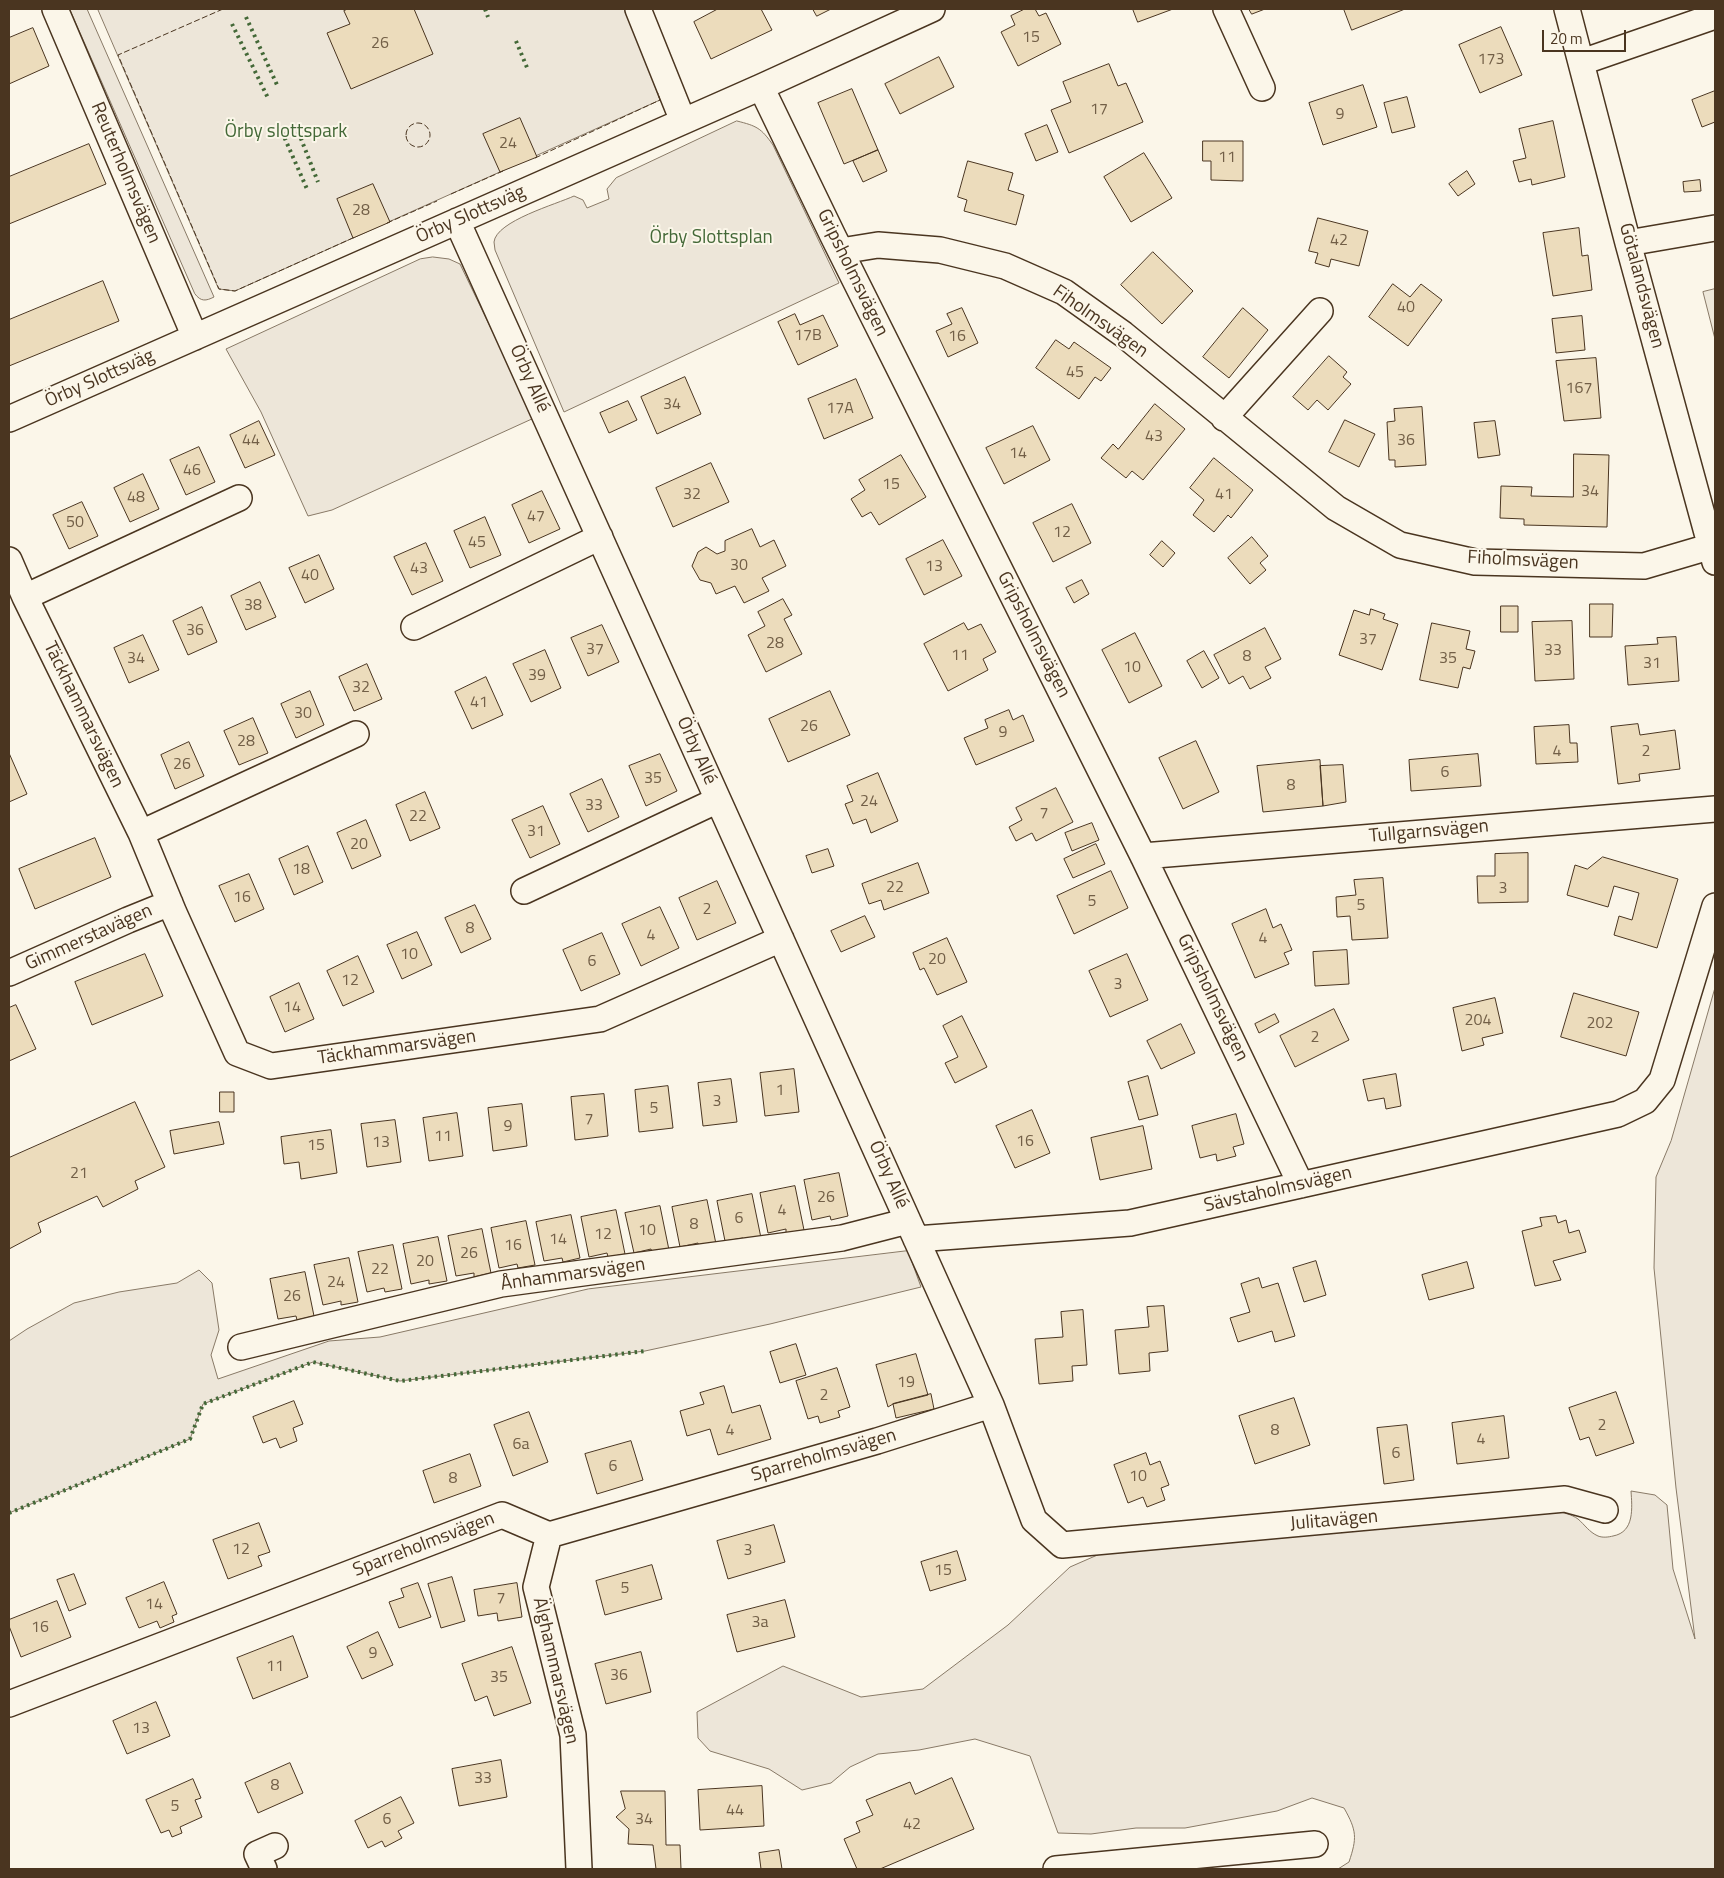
<!DOCTYPE html>
<meta charset="utf-8">
<style>
body{margin:0}
#map{position:relative;width:1724px;height:1878px;overflow:hidden;background:#fbf6e9;font-family:"Titillium Web",sans-serif}
canvas{display:block}
.frame{position:absolute;inset:0;border:10px solid #4a3520;pointer-events:none}
.scale{position:absolute;left:1542px;top:30px;width:84px;height:22px;box-sizing:border-box;border:2px solid #4a3520;border-top:0;padding-left:6px;font-size:15px;line-height:18px;white-space:nowrap;color:#4a3520;-webkit-text-stroke:4px #fbf6e9;paint-order:stroke}
</style>
<div id="map">
<canvas width="1724" height="1878"></canvas>
<div class="frame"></div>
<div class="scale">20 m</div>
</div>
<script>
const ctx = document.querySelector('canvas').getContext('2d');
ctx.lineJoin = 'round';
function fillPath(path, color) {
  ctx.fillStyle = color;
  ctx.fill(path, 'evenodd');
}
function strokePath(path, color, width, dash) {
  ctx.strokeStyle = color;
  ctx.lineWidth = width;
  ctx.lineCap = dash ? 'butt' : 'round';
  ctx.setLineDash(dash || []);
  ctx.stroke(path);
}
function label(font, color, halo, rows, align = 'center') {
  ctx.font = font + ' "Titillium Web",sans-serif';
  ctx.lineWidth = 4;
  ctx.setLineDash([]);
  ctx.textBaseline = 'middle';
  ctx.strokeStyle = halo;
  ctx.fillStyle = color;
  for (const [text, x, y, turn = 0] of rows) {
    ctx.save();
    ctx.translate(x, y);
    ctx.rotate((+turn || 0) * Math.PI / 180);
    ctx.textAlign = isNaN(turn) ? turn : align;
    if (halo) ctx.strokeText(text, 0, 0);
    ctx.fillText(text, 0, 0);
    ctx.restore();
  }
}
const green = new Path2D(`
 M70 9H87L214 297C206 301 201 302 195 294Z
 M98 9H627L660 100 235 291 219 289Z
 M737 121C757 126 761 128 773 145L839 283 564 412 495 250C495 247 494 245 494 242 496 221 557 204 574 196L583 200 587 208 609 199 607 189 616 178Z
 M433 257 449 259 460 264 534 418 332 510 308 516 261 412 226 349 420 259Z
 M1715 988V1869H1338L1349 1862C1357 1838 1357 1831 1344 1808L1312 1798 1277 1811 1185 1828H1136L1091 1834 1058 1833 1030 1756 975 1739 919 1750 878 1754 850 1767 831 1783 802 1790 769 1769 710 1751 698 1738 697 1712 783 1666 861 1697 923 1689 1008 1625 1070 1567 1102 1553 1556 1511C1564 1513 1571 1514 1578 1519 1585 1525 1589 1532 1598 1536 1603 1538 1609 1537 1613 1536 1635 1532 1632 1507 1631 1491L1655 1495 1667 1505 1673 1569 1695 1639 1676 1488 1654 1268 1656 1177 1671 1141Z
 M908 1251 921 1287 770 1324 645 1351 400 1381 313 1362 203 1404 190 1439 9 1513V1341L27 1329 74 1303 119 1292 177 1283 199 1270 212 1283 219 1330 211 1355 218 1379 329 1341 380 1337 588 1289Z`);
const parking = new Path2D(`
 M1715 289V339L1703 292Z`);
const building = new Path2D(`
 M348 9H414L433 54 351 89 327 33 350 24 344 11Z
 M718 9H761L772 30 711 59 694 22Z
 M813 9H831L817 16Z
 M1025 9H1035L1039 16 1046 13 1061 44 1018 66 1001 32 1015 25 1011 16Z
 M1133 9H1173L1138 22Z
 M1249 9H1265L1252 14Z
 M1344 9H1405L1352 30Z
 M1501 27 1522 75 1480 93 1459 45Z
 M33 28 49 66 9 84V38Z
 M939 57 954 87 900 114 885 84Z
 M1109 64 1118 86 1126 83 1143 122 1069 153 1051 110 1071 102 1063 82Z
 M1363 85 1377 127 1323 145 1309 103Z
 M852 89 878 150 844 164 818 103Z
 M1715 91V122L1702 127 1692 100Z
 M1407 97 1415 127 1392 133 1384 103Z
 M520 118 537 157 500 172 483 134Z
 M1553 121 1565 177 1532 185 1531 179 1519 182 1513 161 1526 158 1519 129Z
 M1047 125 1058 152 1036 161 1025 134Z
 M1203 141H1243V181L1211 180V161H1203Z
 M89 144 106 184 9 224V177Z
 M878 150 887 171 863 182 853 161Z
 M1144 153 1172 198 1131 222 1104 177Z
 M968 161 1013 173 1008 190 1024 195 1016 225 964 211 967 200 958 197Z
 M1467 171 1475 184 1458 196 1449 184Z
 M1700 180 1701 191 1684 192 1683 182Z
 M373 184 390 222 353 238 337 199Z
 M1318 218 1368 231 1359 266 1331 259 1329 267 1315 263 1318 253 1309 251Z
 M1579 228 1582 256 1588 255 1592 290 1553 296 1543 233Z
 M1153 252 1193 291 1162 324 1121 285Z
 M103 281 119 321 9 366V320Z
 M1393 284 1410 297 1421 284 1442 300 1408 346 1369 317Z
 M962 308 978 343 948 357 936 331 952 324 947 314Z
 M1243 308 1268 330 1229 378 1203 357Z
 M795 314 800 325 823 315 838 346 798 365 778 322Z
 M1582 316 1585 350 1556 353 1552 319Z
 M1056 340 1069 349 1074 342 1111 368 1101 381 1095 377 1079 399 1036 368Z
 M1329 356 1347 372 1343 377 1351 384 1328 410 1317 400 1308 410 1293 397Z
 M1596 358 1601 418 1564 421 1556 361Z
 M685 377 701 414 657 434 641 397Z
 M856 379 873 418 824 439 808 399Z
 M628 401 637 420 609 433 600 413Z
 M1155 404 1185 429 1143 480 1132 471 1126 478 1101 458 1113 444 1118 449Z
 M1422 407 1426 465 1395 467V460H1389L1387 422 1395 421 1394 409Z
 M1345 420 1375 434 1359 467 1329 452Z
 M259 421 275 455 245 468 230 435Z
 M1495 421 1500 455 1478 458 1474 423Z
 M1033 426 1050 460 1004 484 986 448Z
 M199 447 215 482 186 495 170 460Z
 M1574 454 1609 455 1607 527 1524 525V519L1500 518 1501 486 1532 487 1531 496 1573 497Z
 M901 455 926 497 879 525 871 512 862 517 851 499 865 490 859 480Z
 M1214 458 1253 490 1231 518 1228 515 1214 532 1193 515 1204 500 1190 488Z
 M711 463 729 502 673 527 656 488Z
 M143 474 159 509 130 522 114 488Z
 M542 491 560 529 529 543 512 505Z
 M82 502 98 536 69 549 53 515Z
 M1072 504 1091 543 1053 562 1033 523Z
 M485 517 501 555 470 568 454 531Z
 M752 529 760 547 774 540 786 566 762 578 769 591 744 603 735 586 716 594 711 583 700 580 692 566 698 552 706 547 717 554 725 551V541Z
 M1252 537 1268 556 1260 563 1266 570 1250 584 1228 558Z
 M943 540 962 576 924 595 906 559Z
 M1162 541 1175 553 1163 567 1150 555Z
 M426 543 443 581 412 595 394 557Z
 M319 555 334 589 305 603 289 568Z
 M1082 580 1089 594 1074 603 1066 588Z
 M260 582 276 617 246 630 231 596Z
 M783 599 792 615 784 619 802 654 766 672 748 635 765 626 758 612Z
 M1590 604H1613L1612 637H1590Z
 M1501 606H1518V632H1501Z
 M202 607 217 642 188 655 173 621Z
 M1371 609 1385 614 1383 619 1398 624 1382 670 1339 655 1354 610 1369 615Z
 M1572 621 1574 679 1535 681 1532 622Z
 M964 623 968 630 981 624 996 652 983 659 988 670 948 691 924 644Z
 M1432 623 1470 631 1466 649 1475 651 1470 669 1463 667 1458 688 1420 680Z
 M602 625 619 662 588 676 571 638Z
 M1265 628 1281 659 1265 667 1271 678 1250 689 1243 676 1229 684 1214 655Z
 M1135 633 1162 686 1129 703 1102 650Z
 M143 635 159 670 129 683 114 648Z
 M1676 637 1679 681 1628 685 1625 646 1658 644 1657 638Z
 M545 650 561 688 531 702 513 664Z
 M1204 651 1219 678 1202 688 1187 661Z
 M367 664 382 699 354 711 339 677Z
 M486 677 503 715 472 729 455 692Z
 M310 691 324 725 296 738 281 704Z
 M830 691 850 735 788 762 769 719Z
 M1009 710 1013 720 1023 715 1034 741 976 765 964 738 988 728 985 720Z
 M253 718 268 753 239 765 224 731Z
 M1638 724 1640 735 1675 730 1680 769 1639 774 1640 781 1618 784 1611 727Z
 M1569 725 1570 743H1577L1578 762 1536 764 1534 727Z
 M1196 741 1219 792 1183 809 1159 758Z
 M189 742 204 776 175 789 161 755Z
 M9 753 27 794 9 802Z
 M660 754 677 791 646 806 629 766Z
 M1478 754 1481 786 1411 791 1409 760Z
 M1320 760 1323 806 1263 812 1257 766Z
 M1343 765 1346 802 1323 806 1320 766Z
 M878 773 898 821 871 833 866 819 853 824 845 804 853 801 847 786Z
 M602 779 619 817 588 832 570 794Z
 M1056 788 1073 822 1036 841 1032 833 1016 841 1009 827 1022 820 1016 808Z
 M425 792 440 828 410 841 396 805Z
 M543 806 560 844 530 858 512 820Z
 M366 820 381 856 352 869 337 833Z
 M1092 823 1099 840 1072 851 1065 833Z
 M95 838 111 877 35 909 19 869Z
 M1096 844 1105 864 1073 878 1064 859Z
 M308 846 323 882 294 895 279 859Z
 M828 849 834 866 812 873 806 856Z
 M1528 853V902L1478 903 1477 876H1495V854Z
 M1603 857 1678 879 1657 948 1614 935 1619 916 1632 920 1639 893 1614 886 1608 907 1567 895 1575 865 1587 869Z
 M918 863 929 893 884 910 881 900 869 904 862 884Z
 M1111 871 1128 908 1074 934 1057 896Z
 M249 874 264 909 235 922 219 886Z
 M1383 878 1388 938 1352 940 1350 916 1337 917 1336 897 1356 895 1354 880Z
 M717 881 736 923 697 940 679 898Z
 M475 905 491 939 461 953 445 918Z
 M660 907 679 948 641 966 622 924Z
 M1266 909 1273 928 1281 924 1292 950 1284 953 1289 964 1255 978 1232 924Z
 M865 916 875 937 841 952 831 931Z
 M417 932 432 965 402 979 387 945Z
 M602 933 620 974 581 991 563 950Z
 M947 938 967 982 937 995 924 968 920 970 913 953Z
 M1347 950 1349 984 1315 986 1313 952Z
 M145 954 163 996 92 1025 75 982Z
 M1127 954 1148 1000 1110 1017 1089 971Z
 M358 956 374 992 343 1006 327 971Z
 M299 983 314 1019 285 1032 270 997Z
 M1574 993 1639 1012 1626 1056 1561 1037Z
 M1495 998 1503 1033 1482 1038 1484 1045 1462 1051 1453 1008Z
 M16 1005 36 1049 9 1061V1008Z
 M1334 1009 1349 1040 1295 1067 1280 1036Z
 M1275 1014 1279 1022 1259 1033 1255 1024Z
 M962 1016 987 1067 955 1083 945 1063 958 1057 943 1026Z
 M1181 1024 1195 1053 1161 1069 1147 1041Z
 M794 1069 799 1112 765 1116 760 1073Z
 M1396 1074 1401 1106 1386 1109 1384 1098 1368 1101 1363 1080Z
 M1148 1076 1158 1115 1139 1120 1128 1082Z
 M731 1079 737 1122 703 1126 698 1083Z
 M668 1086 673 1128 639 1132 635 1090Z
 M220 1092H234V1112H220Z
 M604 1094 608 1136 575 1140 571 1097Z
 M135 1102 165 1167 135 1181 138 1189 103 1207 97 1196 38 1223 41 1232 9 1249V1158Z
 M522 1104 527 1146 493 1151 488 1108Z
 M1032 1110 1050 1153 1015 1168 996 1126Z
 M457 1113 463 1156 429 1161 423 1118Z
 M1236 1114 1244 1144 1233 1147 1236 1156 1217 1161 1216 1154 1200 1158 1192 1126Z
 M395 1120 401 1162 367 1167 361 1124Z
 M219 1122 224 1144 174 1154 170 1131Z
 M1143 1126 1152 1169 1100 1180 1091 1138Z
 M331 1130 337 1173 301 1179 299 1162 284 1164 281 1137Z
 M839 1173 848 1216 831 1220 830 1216 812 1220 804 1180Z
 M795 1186 804 1230 786 1233V1229L768 1233 760 1193Z
 M752 1194 761 1238 743 1242V1238L725 1241 717 1201Z
 M707 1200 716 1244 699 1247 698 1243 680 1247 672 1207Z
 M660 1206 669 1250 652 1253 651 1249 634 1253 625 1213Z
 M616 1210 625 1254 608 1257 607 1253 589 1257 581 1217Z
 M571 1215 580 1258 563 1262 562 1258 544 1261 536 1222Z
 M1556 1216 1558 1223 1566 1220 1569 1233 1579 1230 1586 1252 1553 1261 1561 1280 1535 1286 1522 1231 1542 1226 1540 1218Z
 M526 1221 535 1265 518 1268 517 1264 499 1268 491 1228Z
 M482 1229 491 1273 474 1277V1273L456 1276 448 1236Z
 M438 1237 447 1281 429 1284V1280L411 1284 403 1244Z
 M393 1245 402 1289 385 1292 384 1288 367 1292 358 1252Z
 M349 1258 358 1302 341 1305V1301L323 1305 314 1265Z
 M1316 1261 1326 1295 1304 1302 1293 1268Z
 M1467 1262 1474 1288 1429 1300 1422 1275Z
 M305 1272 314 1316 297 1320 296 1316 278 1319 270 1279Z
 M1259 1278 1262 1288 1278 1283 1295 1336 1275 1342 1272 1331 1238 1342 1230 1318 1250 1312 1241 1284Z
 M1164 1306 1168 1351 1149 1353 1150 1371 1119 1374 1115 1330 1149 1327 1147 1307Z
 M1083 1310 1087 1365 1072 1366 1073 1381 1039 1384 1035 1339 1063 1337 1061 1312Z
 M796 1344 806 1375 780 1383 770 1352Z
 M916 1354 928 1395 893 1404 888 1407 876 1365Z
 M837 1368 850 1407 838 1411 840 1417 820 1423 818 1416 808 1419 796 1381Z
 M724 1386 732 1413 760 1405 771 1439 718 1455 710 1429 687 1436 680 1411 704 1404 700 1393Z
 M1616 1392 1634 1443 1596 1456 1589 1437 1580 1440 1569 1408Z
 M931 1394 934 1409 896 1418 893 1404Z
 M1294 1398 1310 1445 1255 1464 1239 1416Z
 M294 1401 303 1424 293 1428 297 1441 280 1448 276 1438 263 1443 253 1417Z
 M529 1412 548 1462 513 1476 494 1425Z
 M1504 1416 1509 1458 1457 1464 1452 1423Z
 M1407 1425 1414 1480 1384 1484 1377 1428Z
 M631 1441 643 1480 597 1494 585 1454Z
 M1146 1453 1150 1465 1160 1461 1169 1485 1161 1488 1165 1500 1147 1507 1143 1497 1128 1503 1114 1465Z
 M470 1454 481 1486 434 1503 423 1471Z
 M259 1523 270 1552 258 1556 262 1566 228 1579 213 1540Z
 M774 1525 785 1562 728 1579 717 1541Z
 M957 1551 966 1580 930 1591 921 1562Z
 M652 1565 662 1599 605 1615 596 1581Z
 M74 1574 86 1604 69 1611 57 1580Z
 M452 1577 465 1621 441 1628 428 1584Z
 M164 1582 177 1614 172 1616 174 1622 160 1628 157 1621 139 1628 126 1598Z
 M418 1583 431 1617 399 1628 389 1602 404 1597 401 1589Z
 M517 1583 522 1617 498 1621 497 1613 478 1616 474 1590Z
 M785 1600 795 1637 737 1652 727 1615Z
 M57 1601 71 1637 21 1657 9 1626V1620Z
 M378 1632 393 1665 362 1679 347 1647Z
 M293 1636 308 1677 253 1699 237 1658Z
 M512 1647 531 1703 494 1716 487 1696 475 1701 462 1664Z
 M641 1652 651 1692 606 1704 595 1664Z
 M156 1702 170 1736 127 1754 113 1721Z
 M501 1760 507 1797 459 1806 452 1769Z
 M290 1763 303 1793 258 1813 245 1783Z
 M952 1778 974 1829 880 1869H857L844 1839 860 1832 856 1822 873 1815 866 1800 910 1782 915 1794Z
 M193 1779 201 1798 195 1800 202 1817 180 1827 182 1833 172 1837 169 1830 161 1833 146 1800Z
 M762 1786 764 1826 700 1830 698 1790Z
 M621 1791H665L666 1845H680L681 1869H656L653 1845 628 1844 629 1829 616 1817 625 1809Z
 M401 1797 414 1823 398 1831 402 1838 385 1847 382 1841 368 1848 355 1821Z
 M779 1850 782 1869H761L759 1853Z`);
const minor = new Path2D(`
 M55 9 195 337
 M638 9 683 121
 M1226 9 1262 88
 M1567 9 1628 243 1715 562
 M1582 62 1715 16
 M761 87 833 236 1143 856 1301 1185
 M457 221 991 1405 1034 1520 1062 1545 1565 1499 1605 1510
 M1628 243 1715 228
 M841 251 878 245 940 250 1005 266 1064 292 1123 334 1336 508 1400 545 1475 562 1644 566 1712 546
 M1224 418 1320 311
 M9 419 761 87 932 9
 M9 560 25 597 141 833 174 913 237 1053 271 1066 600 1019 781 939
 M25 597 239 498
 M414 627 600 537
 M141 833 356 734
 M1143 856 1715 809
 M524 891 718 800
 M9 973 128 920 170 903
 M916 1239 1130 1223 1618 1114 1645 1101 1662 1080 1715 906
 M241 1347 501 1284 842 1238 908 1221
 M549 1535 536 1587 573 1735 579 1869
 M9 1704 502 1515 549 1535 877 1441 991 1405
 M264 1869 257 1854 275 1846
 M1056 1869 1315 1844`);
const hedge = new Path2D(`
 M485 9 488 17
 M246 17 278 87
 M232 24 268 98
 M516 41 528 70
 M296 126 318 182
 M282 132 307 189
 M9 1513 190 1439 203 1404 313 1362 400 1381 645 1351`);
const fence = new Path2D(`
 M223 9 118 55 219 289 235 291 355 237
 M406 135a12 12 0 1 1 24 0a12 12 0 1 1-24 0Z
 M535 158 660 100 658 93
 M451 194 503 171
 M387 223 437 201`);
const numberNames = [
 ["15",1031,38],
 ["26",380,44],
 ["173",1491,60],
 ["17",1099,110],
 ["9",1340,115],
 ["24",508,144],
 ["11",1227,158],
 ["28",361,211],
 ["42",1339,241],
 ["40",1406,308],
 ["17B",808,336],
 ["16",957,337],
 ["45",1075,373],
 ["167",1579,389],
 ["34",672,405],
 ["17A",840,409],
 ["43",1154,437],
 ["44",251,441],
 ["36",1406,441],
 ["14",1018,454],
 ["46",192,471],
 ["15",891,485],
 ["34",1590,492],
 ["32",692,495],
 ["41",1224,495],
 ["48",136,498],
 ["47",536,517],
 ["50",75,523],
 ["12",1062,533],
 ["45",477,543],
 ["30",739,566],
 ["13",934,567],
 ["43",419,569],
 ["40",310,576],
 ["38",253,606],
 ["36",195,631],
 ["37",1368,640],
 ["28",775,644],
 ["37",595,650],
 ["33",1553,651],
 ["11",960,656],
 ["8",1247,657],
 ["34",136,659],
 ["35",1448,659],
 ["31",1652,664],
 ["10",1132,668],
 ["39",537,676],
 ["32",361,688],
 ["41",479,703],
 ["30",303,714],
 ["26",809,727],
 ["9",1003,733],
 ["28",246,742],
 ["4",1557,752],
 ["2",1646,752],
 ["26",182,765],
 ["6",1445,773],
 ["35",653,779],
 ["8",1291,786],
 ["24",869,802],
 ["33",594,806],
 ["7",1044,814],
 ["22",418,817],
 ["31",536,832],
 ["20",359,845],
 ["18",301,870],
 ["22",895,888],
 ["3",1503,889],
 ["16",242,898],
 ["5",1092,902],
 ["5",1361,906],
 ["2",707,910],
 ["8",470,929],
 ["4",651,936],
 ["4",1263,939],
 ["10",409,955],
 ["20",937,960],
 ["6",592,962],
 ["12",350,981],
 ["3",1118,985],
 ["14",292,1008],
 ["204",1478,1021],
 ["202",1600,1024],
 ["2",1315,1038],
 ["1",780,1091],
 ["3",717,1102],
 ["5",654,1109],
 ["7",589,1120],
 ["9",508,1127],
 ["11",443,1137],
 ["16",1025,1142],
 ["13",381,1143],
 ["15",316,1146],
 ["21",79,1174],
 ["26",826,1198],
 ["4",782,1211],
 ["6",739,1219],
 ["8",694,1225],
 ["10",647,1231],
 ["12",603,1235],
 ["14",558,1240],
 ["16",513,1246],
 ["26",469,1254],
 ["20",425,1262],
 ["22",380,1270],
 ["24",336,1283],
 ["26",292,1297],
 ["19",906,1383],
 ["2",824,1396],
 ["2",1602,1426],
 ["4",730,1431],
 ["8",1275,1431],
 ["4",1481,1440],
 ["6a",521,1445],
 ["6",1396,1454],
 ["6",613,1467],
 ["10",1138,1477],
 ["8",453,1479],
 ["12",241,1550],
 ["3",748,1551],
 ["15",943,1571],
 ["5",625,1589],
 ["7",501,1599],
 ["14",154,1605],
 ["3a",760,1623],
 ["16",40,1628],
 ["9",373,1654],
 ["11",275,1667],
 ["36",619,1676],
 ["35",499,1678],
 ["13",141,1729],
 ["33",483,1779],
 ["8",275,1786],
 ["5",175,1807],
 ["44",735,1811],
 ["6",387,1820],
 ["34",644,1820],
 ["42",912,1825]
];
const parkNames = [
 ["Örby slottspark",286,132],
 ["Örby Slottsplan",711,238]
];
const streetNames = [
 ["Reuterholmsvägen",125,173,67],
 ["Örby Slottsväg",471,215,-24],
 ["Gripsholmsvägen",852,273,64],
 ["Götalandsvägen",1641,286,75],
 ["Fiholmsvägen",1100,322,35],
 ["Örby Slottsväg",100,379,-24],
 ["Örby Allé",529,379,66],
 ["Fiholmsvägen",1523,561,3],
 ["Gripsholmsvägen",1033,635,63],
 ["Täckhammarsvägen",83,715,64],
 ["Örby Allé",696,751,66],
 ["Tullgarnsvägen",1429,832,-5],
 ["Gimmerstavägen",89,938,-24],
 ["Gripsholmsvägen",1212,998,64],
 ["Täckhammarsvägen",397,1048,-8],
 ["Örby Allé",888,1175,66],
 ["Sävstaholmsvägen",1278,1190,-13],
 ["Ånhammarsvägen",573,1275,-8],
 ["Sparreholmsvägen",824,1456,-16],
 ["Julitavägen",1334,1521,-5],
 ["Sparreholmsvägen",424,1545,-21],
 ["Älghammarsvägen",555,1671,77]
];
fillPath(green, '#ede6d9');
strokePath(green, '#887966', 1);
fillPath(parking, '#ede7d9');
strokePath(parking, '#887966', 1);
fillPath(building, '#ecdcbc');
strokePath(building, '#4a3520', 1);
strokePath(minor, '#4a3520', 28);
strokePath(minor, '#fbf6e9', 25);
strokePath(hedge, '#436837', 4, [2.5, 4]);
strokePath(fence, '#4a3520', 1, [6, 2.5]);
label('16px', '#725f47', null, numberNames);
label('19px', '#436837', '#fbf6e9', parkNames);
label('19px', '#4a3520', '#fbf6e9', streetNames);
</script>
